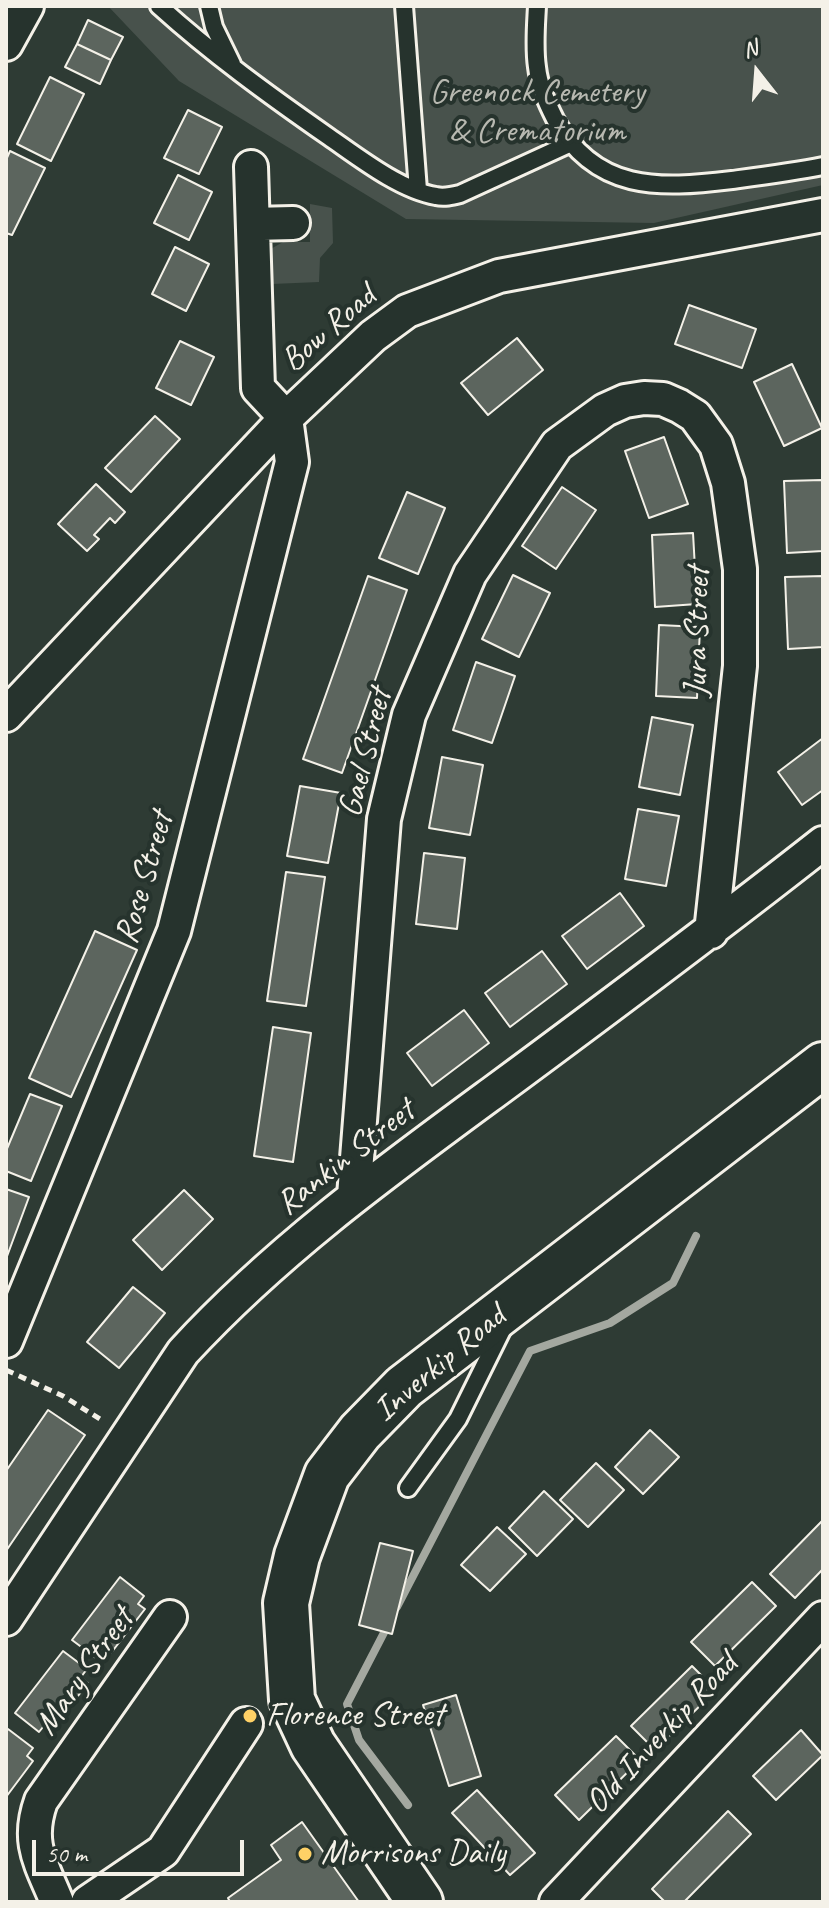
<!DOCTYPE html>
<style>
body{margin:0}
#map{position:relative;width:829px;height:1908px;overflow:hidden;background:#2e3b34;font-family:Caveat,sans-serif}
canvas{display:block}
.frame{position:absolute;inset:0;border:8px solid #f4f1e8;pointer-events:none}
.north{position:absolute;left:717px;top:32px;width:80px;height:80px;-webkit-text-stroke:6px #26332d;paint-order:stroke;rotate:343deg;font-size:22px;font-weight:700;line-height:32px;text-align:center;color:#f4f1e8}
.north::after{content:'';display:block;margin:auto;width:28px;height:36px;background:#f4f1e8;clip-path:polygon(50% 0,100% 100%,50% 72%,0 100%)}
.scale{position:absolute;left:32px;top:1840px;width:212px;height:36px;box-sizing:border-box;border:4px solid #f4f1e8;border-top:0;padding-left:10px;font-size:24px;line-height:28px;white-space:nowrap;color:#f4f1e8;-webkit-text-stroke:6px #26332d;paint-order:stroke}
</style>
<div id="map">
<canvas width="829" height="1908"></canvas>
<div class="frame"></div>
<div class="north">N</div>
<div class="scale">50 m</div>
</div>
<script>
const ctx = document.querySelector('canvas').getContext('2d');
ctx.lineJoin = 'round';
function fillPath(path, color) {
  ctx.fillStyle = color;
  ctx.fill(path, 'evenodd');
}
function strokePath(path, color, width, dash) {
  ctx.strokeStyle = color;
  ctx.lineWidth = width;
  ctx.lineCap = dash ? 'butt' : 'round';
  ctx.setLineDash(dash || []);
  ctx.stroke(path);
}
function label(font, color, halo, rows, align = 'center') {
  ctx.font = font + ' Caveat,sans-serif';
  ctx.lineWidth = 8;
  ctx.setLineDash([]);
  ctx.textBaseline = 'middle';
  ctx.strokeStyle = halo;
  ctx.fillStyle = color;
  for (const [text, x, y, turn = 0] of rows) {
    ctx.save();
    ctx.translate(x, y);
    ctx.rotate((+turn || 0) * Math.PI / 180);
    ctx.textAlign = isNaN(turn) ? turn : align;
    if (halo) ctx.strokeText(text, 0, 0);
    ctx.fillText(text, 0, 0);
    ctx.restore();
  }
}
const green = new Path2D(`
 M108 6H823V185L654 223 406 219 179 81Z
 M310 204 332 208 333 243 320 258 319 282 272 284 269 250 283 242H310Z`);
const stream = new Path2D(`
 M397 1607 530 1351 610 1323 673 1283 696 1236
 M389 1623 347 1704 359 1740 408 1805`);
const building = new Path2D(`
 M88 20 123 37 111 60 77 44Z
 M77 44 111 60 100 84 65 67Z
 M50 77 84 94 51 161 17 144Z
 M188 110 222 127 199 174 164 158Z
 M10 151 45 168 12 235 6 233V160Z
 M178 175 212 192 189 240 154 223Z
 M175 247 209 264 186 311 152 294Z
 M689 305 756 329 742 368 675 344Z
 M517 338 543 370 488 415 461 383Z
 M180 341 214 357 191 405 156 388Z
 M792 364 822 428 784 446 754 382Z
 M155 416 180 439 131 492 105 468Z
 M664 437 688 504 649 518 625 451Z
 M823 480V551L787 553 784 481Z
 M96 484 125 512 115 523 110 518 94 535 99 539 87 551 58 524Z
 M562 487 596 510 556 569 522 546Z
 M407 492 445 508 418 574 379 558Z
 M693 533 697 604 655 607 652 535Z
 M513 575 550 593 519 657 482 639Z
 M368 576 407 590 342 773 303 759Z
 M823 576V647L788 649 785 577Z
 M659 625 700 627 697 698 656 696Z
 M476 662 515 676 492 743 453 730Z
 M652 717 693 725 680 795 639 787Z
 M823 738V790L802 805 778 772Z
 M442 757 483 765 470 835 429 828Z
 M300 786 341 793 328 863 287 856Z
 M638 809 679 816 666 886 625 879Z
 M424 853 465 858 457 929 416 924Z
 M286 872 325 877 306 1006 267 1001Z
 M620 893 644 926 587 969 562 936Z
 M95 931 137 950 71 1097 29 1078Z
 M542 951 567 984 510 1027 485 993Z
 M464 1010 489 1043 432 1086 407 1053Z
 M273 1027 311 1033 293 1162 254 1156Z
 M30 1094 62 1106 31 1181 6 1171V1151Z
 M6 1189 29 1197 6 1259Z
 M184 1190 213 1219 162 1270 133 1240Z
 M133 1287 165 1313 119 1368 87 1342Z
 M48 1410 85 1435 6 1551V1471Z
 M650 1430 679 1457 643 1494 615 1467Z
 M596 1463 624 1490 588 1527 560 1500Z
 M544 1491 573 1519 537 1556 509 1528Z
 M823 1520V1569L795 1598 770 1574Z
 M497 1527 526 1554 490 1591 461 1565Z
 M380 1543 413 1551 392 1634 359 1625Z
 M120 1577 144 1596 138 1604 145 1609 111 1653 104 1648 96 1658 72 1640Z
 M752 1582 776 1606 715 1666 691 1642Z
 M63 1651 87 1669 81 1677 88 1683 54 1727 47 1722 39 1732 15 1713Z
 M692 1666 716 1690 655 1750 631 1726Z
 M456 1695 481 1776 449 1786 423 1705Z
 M8 1729 33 1748 27 1756 33 1761 6 1797V1732Z
 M801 1730 823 1755 776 1800 753 1776Z
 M616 1736 640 1760 579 1820 555 1795Z
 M477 1790 535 1853 510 1875 452 1813Z
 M728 1811 751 1834 684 1902H665L652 1889Z
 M302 1822 359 1902H230L228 1898 281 1860 271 1845Z`);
const path = new Path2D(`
 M6 1370 63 1396 103 1421`);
const service = new Path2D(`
 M159 6C212 54 270 96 329 137 358 157 400 190 436 196 444 198 452 196 460 194L569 144
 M209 6 214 27 232 64
 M404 6 418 190
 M537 6C536 26 534 47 537 67 539 86 547 103 555 119 595 192 659 189 732 180 762 176 793 172 823 166
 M408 1488 458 1419 504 1326`);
const minor = new Path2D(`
 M6 44 27 6
 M253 224 293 223
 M6 715 286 418 373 336 407 311 499 276 823 215
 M354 1196 384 819 409 715 470 574 557 445 605 410 625 401 644 398 663 399 679 406 695 416 716 445 728 483 740 569V666L711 932
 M6 1341 174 931 292 462 286 418 258 388 251 167
 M6 1619 183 1352C275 1252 385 1172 494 1092 605 1010 715 928 823 843
 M57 1902C41 1863 26 1843 41 1801L170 1617
 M88 1902 163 1851 246 1724
 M556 1902 823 1618`);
const trunk = new Path2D(`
 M420 1902 313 1745 292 1700 286 1603 297 1556 327 1475 360 1432 404 1387 823 1065`);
const markers = [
 [250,1716,8,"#ffd166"],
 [305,1854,8,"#ffd166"]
];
const parkNames = [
 ["Greenock Cemetery",537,93],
 ["& Crematorium",537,132]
];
const streetNames = [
 ["Bow Road",329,329,-41],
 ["Jura Street",698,632,-89],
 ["Gael Street",366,753,-76],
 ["Rose Street",145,878,-74],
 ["Rankin Street",346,1158,-38],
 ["Inverkip Road",440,1364,-40],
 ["Mary Street",85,1672,-55],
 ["Old Inverkip Road",662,1734,-47]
];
const poiNames = [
 ["Florence Street",266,1716],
 ["Morrisons Daily",321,1854]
];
fillPath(green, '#48524c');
strokePath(stream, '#a4a8a0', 8);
fillPath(building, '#5c655e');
strokePath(building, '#f4f1e8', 2);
strokePath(service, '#f4f1e8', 22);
strokePath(minor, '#f4f1e8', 38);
strokePath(trunk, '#f4f1e8', 50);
strokePath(path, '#f4f1e8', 5, [8, 6]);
strokePath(service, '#26332d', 16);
strokePath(minor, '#26332d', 32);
strokePath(trunk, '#26332d', 44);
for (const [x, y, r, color] of markers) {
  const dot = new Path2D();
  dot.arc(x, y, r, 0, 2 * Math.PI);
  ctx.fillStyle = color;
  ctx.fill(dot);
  strokePath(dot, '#26332d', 3);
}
label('34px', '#b8b9b1', '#26332d', parkNames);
label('34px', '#f4f1e8', '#26332d', streetNames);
label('34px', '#f4f1e8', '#26332d', poiNames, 'left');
</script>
